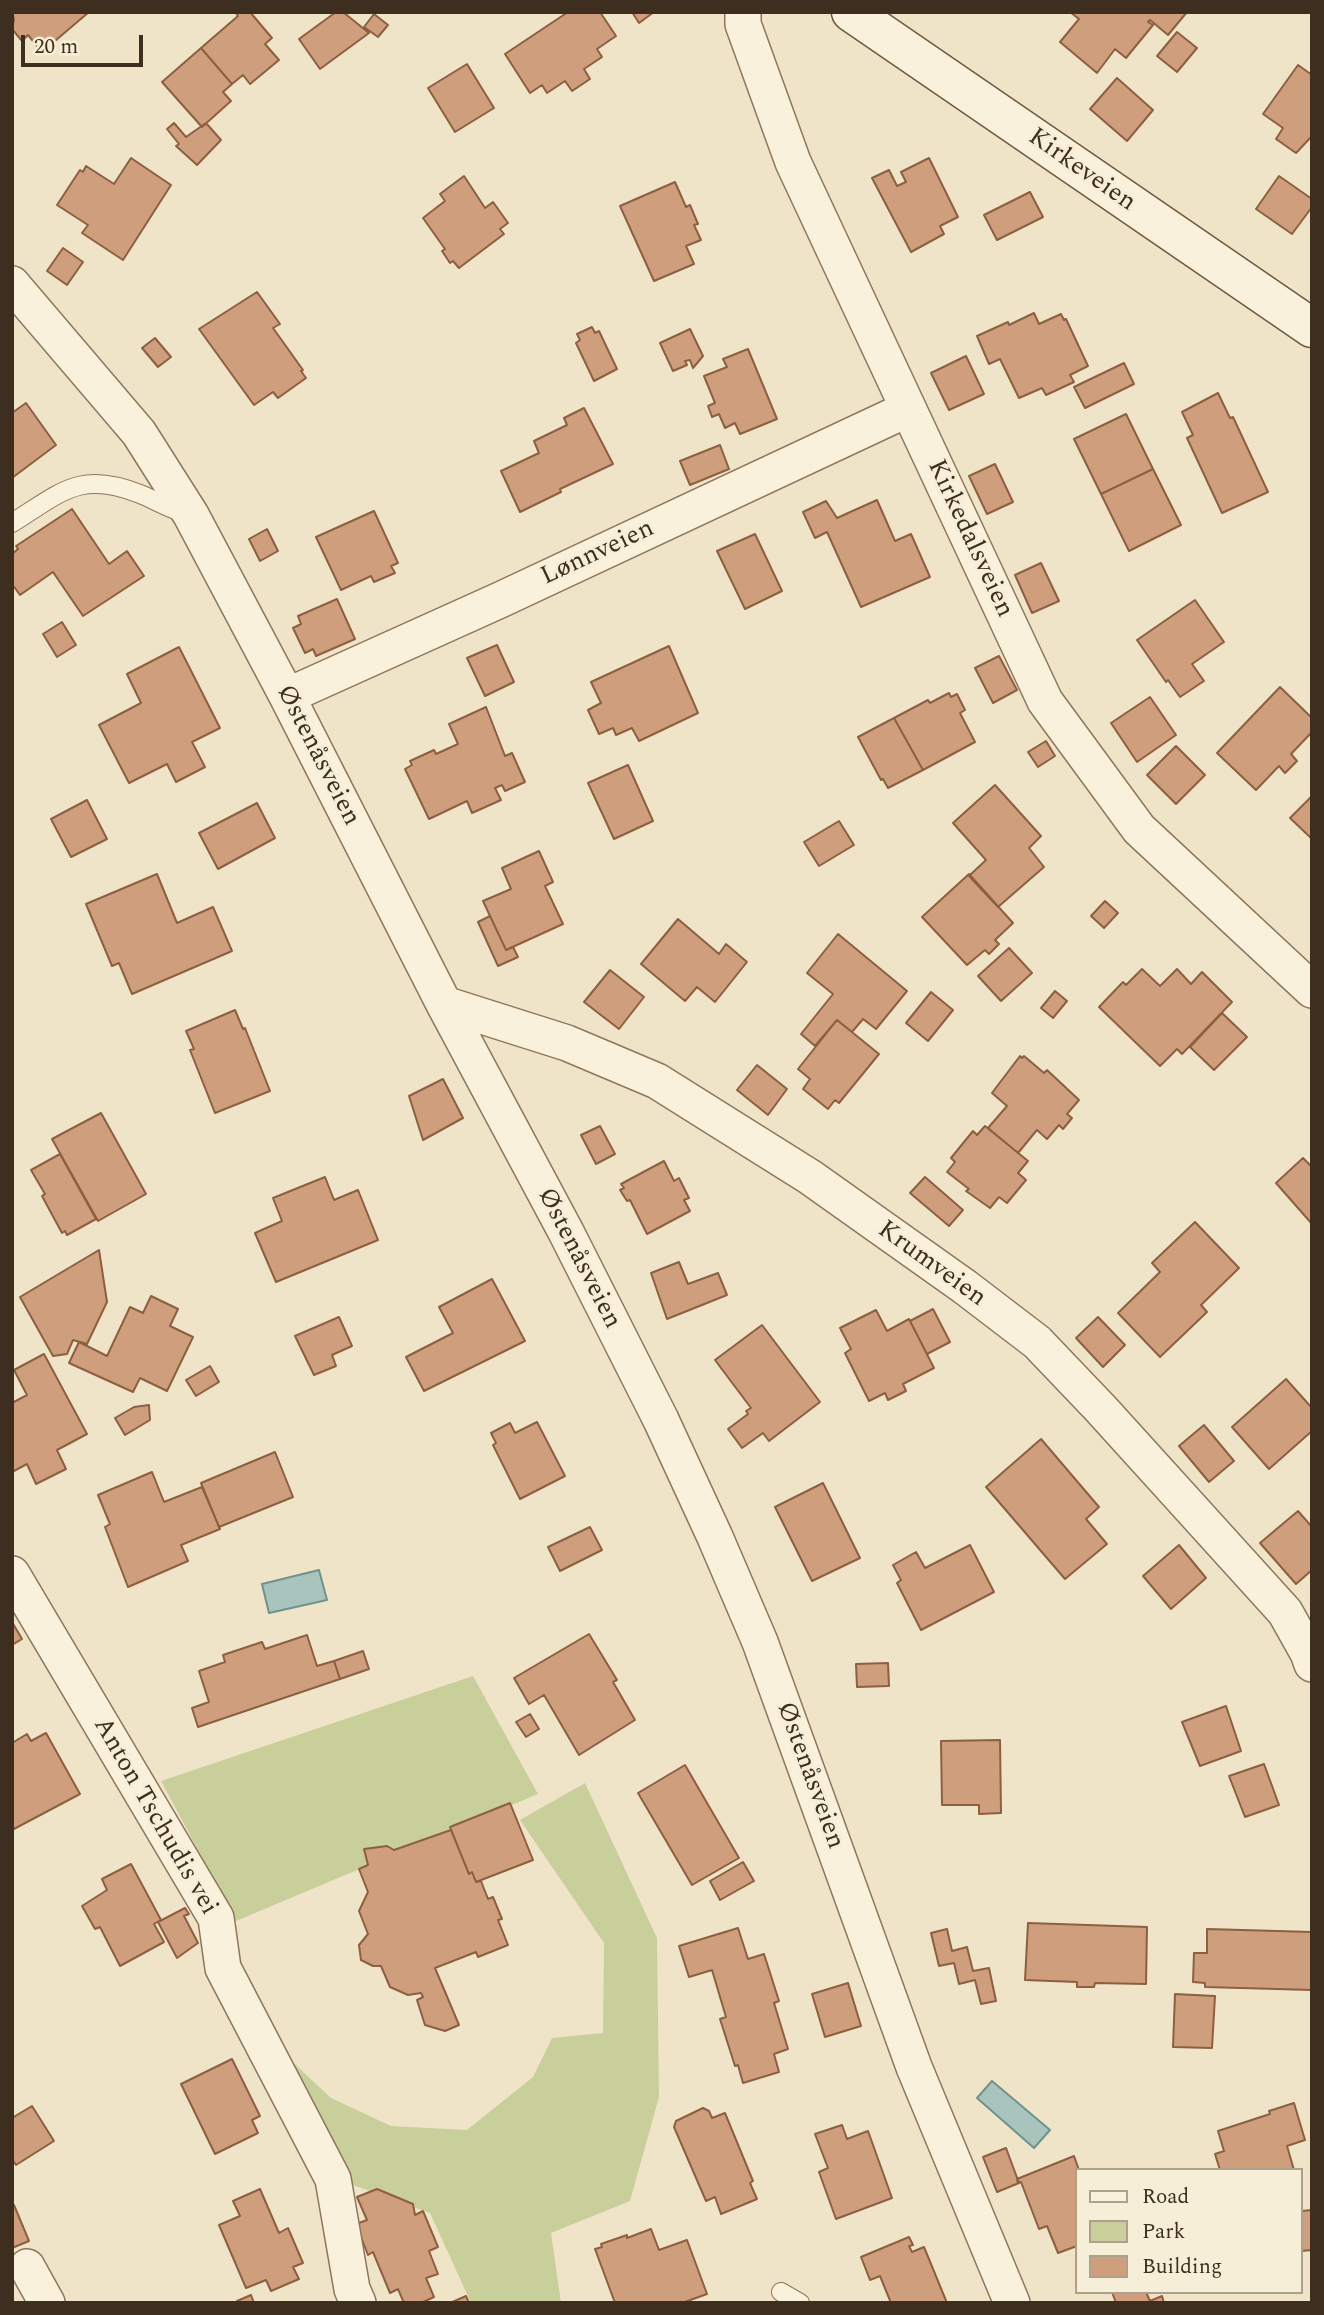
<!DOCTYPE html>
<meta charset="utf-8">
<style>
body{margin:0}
#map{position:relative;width:1324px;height:2315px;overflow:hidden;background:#f0e4c8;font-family:Spectral,serif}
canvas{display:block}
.frame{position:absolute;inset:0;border:14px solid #3d2e20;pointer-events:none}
.legend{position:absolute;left:1075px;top:2168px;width:228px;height:126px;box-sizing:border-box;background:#f7eed8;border:2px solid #ada18e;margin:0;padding:9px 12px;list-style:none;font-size:21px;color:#3d2e20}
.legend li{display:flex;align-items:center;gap:14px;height:35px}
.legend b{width:35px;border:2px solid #ada18e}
.scale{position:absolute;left:21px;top:35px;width:122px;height:32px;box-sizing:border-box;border:4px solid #3d2e20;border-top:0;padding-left:9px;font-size:21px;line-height:24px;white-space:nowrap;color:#3d2e20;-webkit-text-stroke:5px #f7eed8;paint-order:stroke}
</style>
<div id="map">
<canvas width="1324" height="2315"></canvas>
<div class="frame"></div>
<ul class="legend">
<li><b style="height:9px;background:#faf1dc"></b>Road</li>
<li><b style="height:19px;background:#c9cf9b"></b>Park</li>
<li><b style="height:19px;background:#cf9f7d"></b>Building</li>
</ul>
<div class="scale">20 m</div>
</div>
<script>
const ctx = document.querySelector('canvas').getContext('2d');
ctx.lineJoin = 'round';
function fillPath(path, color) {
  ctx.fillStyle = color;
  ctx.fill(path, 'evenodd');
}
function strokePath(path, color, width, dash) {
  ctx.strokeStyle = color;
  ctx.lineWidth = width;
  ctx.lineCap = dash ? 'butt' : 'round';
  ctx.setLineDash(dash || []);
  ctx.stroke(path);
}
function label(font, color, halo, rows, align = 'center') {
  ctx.font = font + ' Spectral,serif';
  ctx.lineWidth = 6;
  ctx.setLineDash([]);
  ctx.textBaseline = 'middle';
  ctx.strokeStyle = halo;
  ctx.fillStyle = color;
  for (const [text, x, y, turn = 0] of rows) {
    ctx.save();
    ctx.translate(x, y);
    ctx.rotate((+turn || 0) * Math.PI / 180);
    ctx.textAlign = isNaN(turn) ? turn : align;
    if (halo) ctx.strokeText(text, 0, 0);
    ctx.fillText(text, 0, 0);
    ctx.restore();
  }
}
const green = new Path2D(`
 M473 1676 538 1794 236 1921 161 1781Z
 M585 1783 657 1938 659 2097 630 2201 551 2233 561 2303H471L430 2213 331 2177 269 2040 331 2098 391 2126 467 2130 533 2077 552 2038 603 2033 604 1943 520 1820Z`);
const water = new Path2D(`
 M319 1570 327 1600 269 1613 262 1584Z
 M992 2081 1050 2130 1034 2148 977 2098Z`);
const building = new Path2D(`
 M12 12H89L42 52 28 35 22 41 12 29 14 19Z
 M235 12H250L272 38 265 44 279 60 250 84 243 75 232 84 201 48 238 16Z
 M336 12H343L369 33 320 69 299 39Z
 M568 12H600L616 36 597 49 602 57 584 69 590 79 572 91 565 81 547 93 542 85 530 93 505 54Z
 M632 12H654L639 23Z
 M1070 12H1187L1168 35 1150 20 1148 22 1153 25 1126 58 1115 49 1097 73 1060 42 1079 19Z
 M374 14 388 25 378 37 364 27Z
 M1177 32 1197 48 1177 72 1157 56Z
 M201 48 232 84 223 92 231 101 202 127 162 82Z
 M467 64 494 108 455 132 428 88Z
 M1298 65 1312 75V136L1296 153 1276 139 1283 128 1263 114Z
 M1117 78 1153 110 1127 141 1090 109Z
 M174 123 186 137 206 123 221 140 197 165 176 146 179 144 167 129Z
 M131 158 171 185 123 260 82 233 88 225 57 205 80 170 83 172 86 166 114 184Z
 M929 158 958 217 940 226 944 234 911 252 872 178 889 170 897 186 906 182 901 172Z
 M464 176 485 208 493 202 508 223 500 229 504 234 459 268 453 261 450 263 442 251 445 249 423 218 445 201 440 194Z
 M1279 176 1312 199V207L1292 234 1256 209Z
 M675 182 686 207 690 205 698 224 694 225 701 240 686 246 694 264 654 281 620 206Z
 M1030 192 1043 217 997 240 984 215Z
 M63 248 83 262 67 285 47 271Z
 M257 292 280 324 273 328 303 370 301 371 306 378 278 398 273 392 254 405 199 329Z
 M1034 313 1039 324 1061 314 1064 320 1066 319 1088 366 1070 375 1074 382 1046 395 1042 388 1019 398 1000 359 989 364 977 336 1008 322 1009 325Z
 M592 327 595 333 599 331 617 369 594 381 576 343 580 340 577 334Z
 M690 329 703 356 693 368 690 360 685 361 687 365 673 371 660 343Z
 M155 338 171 357 158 367 142 348Z
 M748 349 777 419 740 434 735 423 725 428 719 414 712 417 708 406 715 403 704 376 727 367 723 359Z
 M966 356 984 394 949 410 931 373Z
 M1124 363 1134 384 1085 408 1074 387Z
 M1218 393 1230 418 1233 417 1268 492 1222 513 1187 438 1193 435 1182 412Z
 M26 403 56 445 12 478V413Z
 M584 408 613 464 560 489 561 492 520 512 501 471 539 453 534 441 567 425 564 418Z
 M1126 414 1153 469 1101 494 1074 439Z
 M720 445 729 469 690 485 680 461Z
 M995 464 1013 502 987 514 969 476Z
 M1153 469 1181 525 1129 551 1101 494Z
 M877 500 895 541 911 534 930 577 861 607 827 532 815 538 803 512 826 501 837 518Z
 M72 509 109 564 127 551 144 576 83 616 53 572 20 595 12 584V554L18 549 16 546Z
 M374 511 398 563 391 566 395 573 374 582 371 576 341 590 316 537Z
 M267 529 278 551 260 561 249 539Z
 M755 534 782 591 745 609 717 551Z
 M1041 563 1059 601 1032 613 1015 575Z
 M337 599 355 639 316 656 313 649 305 653 293 628 301 624 298 616Z
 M1195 600 1224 642 1192 664 1204 681 1180 697 1168 680 1166 682 1137 640Z
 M62 622 76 645 57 657 43 634Z
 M497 645 514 682 485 696 467 658Z
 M669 646 698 713 639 741 632 728 616 735 613 728 599 734 588 710 601 703 591 682Z
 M179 647 220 728 192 742 205 767 176 782 167 764 129 783 99 725 141 703 127 674Z
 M999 656 1017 690 993 703 975 668Z
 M1280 687 1312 718V732L1291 754 1297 761 1285 773 1279 766 1256 790 1217 753Z
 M949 693 951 697 957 694 965 710 960 713 975 742 923 770 894 718 928 700 930 703Z
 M1150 697 1176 735 1137 762 1111 723Z
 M486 707 505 756 512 753 525 782 505 791 502 785 495 788 501 800 472 813 467 801 429 819 405 769 412 765 410 761 434 750 436 754 458 744 449 724Z
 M894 718 923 770 888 788 883 779 881 780 858 737Z
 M1046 741 1055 756 1038 767 1028 752Z
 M1176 746 1205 775 1176 804 1147 775Z
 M628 765 653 821 614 839 588 783Z
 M995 785 1041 836 1029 848 1044 867 998 907 969 876 986 860 953 823Z
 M1312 796V839L1290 818Z
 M87 800 107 839 71 857 51 819Z
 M257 803 275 838 218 869 199 833Z
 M839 821 854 845 819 866 804 842Z
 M539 851 553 882 545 886 563 924 506 950 483 901 511 889 502 868Z
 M157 874 177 923 213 907 232 951 132 994 119 963 112 966 86 904Z
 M969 874 1013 923 995 940 999 944 989 954 985 950 967 965 922 917Z
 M1105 901 1118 913 1104 928 1091 916Z
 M490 916 506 950 513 947 518 957 498 966 478 922Z
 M678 919 719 954 726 944 747 962 715 1002 697 987 685 1001 641 964Z
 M838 934 907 991 876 1029 863 1019 852 1032 837 1020 815 1046 801 1034 833 994 807 973Z
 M1009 948 1032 973 1001 1001 978 976Z
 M1142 969 1160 986 1177 969 1191 984 1202 972 1232 1002 1182 1054 1177 1049 1160 1066 1099 1007 1123 982 1126 985Z
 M610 970 644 997 619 1029 584 1002Z
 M1055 991 1067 1001 1053 1018 1041 1008Z
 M931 992 953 1010 928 1041 906 1023Z
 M235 1010 243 1029 245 1028 270 1091 215 1113 190 1050 194 1049 186 1031Z
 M1222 1013 1247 1037 1214 1070 1190 1047Z
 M837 1020 879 1054 839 1103 835 1100 828 1109 803 1089 810 1079 798 1069Z
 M1020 1056 1022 1058 1024 1056 1044 1073 1047 1070 1079 1100 1067 1114 1072 1118 1063 1129 1059 1125 1047 1139 1037 1130 1018 1153 988 1128 1007 1106 992 1093Z
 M757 1065 787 1089 768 1115 737 1090Z
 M443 1079 463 1118 423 1140 409 1096Z
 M101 1113 146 1194 98 1221 52 1139Z
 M600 1126 615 1154 596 1164 581 1135Z
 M985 1126 1028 1161 1018 1173 1026 1180 1007 1203 999 1197 990 1208 966 1191 969 1189 947 1172 955 1162 951 1158 973 1131 977 1135Z
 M60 1154 96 1219 67 1235 65 1231 62 1233 42 1196 45 1194 31 1170Z
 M1303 1158 1312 1167V1224L1276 1183Z
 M664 1161 674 1181 679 1178 689 1198 684 1200 690 1211 647 1234 630 1200 627 1201 620 1190 624 1188 621 1184Z
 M325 1177 334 1200 358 1190 378 1240 276 1282 255 1233 282 1221 273 1198Z
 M925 1177 963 1210 949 1226 910 1193Z
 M1195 1222 1239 1268 1201 1305 1207 1312 1160 1357 1118 1313 1160 1272 1152 1263Z
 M99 1250 107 1302 87 1344 73 1340 67 1354 53 1356 20 1297Z
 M679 1262 688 1284 718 1273 727 1295 667 1319 651 1273Z
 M492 1279 525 1341 424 1391 406 1357 453 1333 439 1307Z
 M151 1296 178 1309 170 1326 193 1337 167 1391 140 1378 133 1392 69 1363 79 1342 107 1356 130 1307 143 1313Z
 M933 1309 950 1342 927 1354 910 1321Z
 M876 1310 887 1331 909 1319 934 1368 903 1384 906 1391 888 1400 885 1393 869 1401 845 1353 851 1349 840 1328Z
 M339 1317 352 1346 332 1355 336 1366 314 1375 295 1336Z
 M1098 1317 1125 1345 1103 1367 1076 1338Z
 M762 1325 820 1402 769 1441 763 1433 742 1448 728 1429 748 1414 746 1411 751 1408 715 1360Z
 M44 1354 87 1434 57 1450 66 1469 36 1484 27 1464 12 1472V1403L27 1395 14 1370Z
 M210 1366 219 1382 196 1396 186 1380Z
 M1286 1379 1312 1408V1431L1269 1469 1232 1427Z
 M149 1405 150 1420 125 1435 115 1418 134 1407Z
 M537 1422 565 1476 520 1499 493 1445 496 1443 491 1433 510 1423 515 1433Z
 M1204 1425 1234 1461 1209 1482 1179 1446Z
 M1041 1439 1099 1507 1086 1519 1107 1544 1065 1579 986 1487Z
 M275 1452 293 1497 219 1527 201 1483Z
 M152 1472 164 1502 202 1487 220 1529 181 1545 188 1561 128 1587 105 1527 110 1524 98 1495Z
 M823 1483 860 1558 812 1581 775 1507Z
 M1298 1511 1312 1527V1570L1296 1584 1260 1543Z
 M590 1527 602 1550 560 1571 548 1547Z
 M970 1545 994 1592 921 1630 897 1583 901 1580 893 1565 916 1552 925 1568Z
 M1179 1545 1206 1578 1171 1609 1143 1576Z
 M12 1622 22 1639 12 1645Z
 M589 1634 617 1680 613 1682 635 1720 579 1755 544 1695 529 1704 514 1678Z
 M307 1635 317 1666 334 1661 340 1679 198 1727 192 1708 209 1702 199 1671 225 1662 223 1655 262 1642 265 1649Z
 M363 1651 369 1669 340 1679 334 1661Z
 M888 1663 889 1686 857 1687 856 1664Z
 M1226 1706 1241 1751 1200 1766 1182 1722Z
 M530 1714 539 1729 526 1737 516 1722Z
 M46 1733 80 1794 12 1830V1743L27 1734 31 1741Z
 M1000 1740 1001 1813 979 1814V1805H942L941 1741Z
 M1264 1764 1279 1805 1245 1817 1229 1776Z
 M685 1765 739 1858 692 1885 638 1793Z
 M510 1803 533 1860 476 1882 472 1872 469 1874 450 1827Z
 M451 1830 469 1874 472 1872 476 1882 481 1881 488 1899 493 1897 502 1919 498 1920 508 1945 478 1957 476 1952 435 1968 459 2025 445 2031 425 2025 417 2000 423 1997 421 1993 408 1995 390 1987 381 1966H373L361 1960 359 1945 368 1934 359 1911 368 1892 359 1869 368 1865 364 1849 387 1846 394 1850Z
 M743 1862 754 1881 720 1900 710 1881Z
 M131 1864 161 1920 154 1924 164 1942 120 1966 100 1927 95 1929 82 1906 107 1890 102 1879Z
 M185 1908 189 1914 184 1916 198 1943 177 1958 158 1922Z
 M1028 1923 1147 1927 1146 1984 1095 1983 1094 1987H1077V1982L1025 1980Z
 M738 1928 748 1959 764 1954 779 2001 774 2003 788 2049 774 2054 779 2072 743 2083 738 2065 735 2066 720 2019 726 2017 712 1970 689 1977 679 1946Z
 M947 1929 952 1951 967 1947 973 1971 989 1968 996 2001 981 2004 975 1980 959 1984 954 1963 939 1966 931 1933Z
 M1207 1929 1312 1932V1990L1205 1987V1983L1193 1982 1194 1953H1207Z
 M848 1983 861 2026 825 2037 812 1994Z
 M1175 1994 1215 1996 1212 2048 1173 2047Z
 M232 2059 260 2116 252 2120 258 2133 215 2154 181 2084Z
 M1294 2103 1305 2140 1287 2146 1294 2170H1220L1215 2154 1224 2151 1218 2131 1270 2114 1269 2111Z
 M32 2106 54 2141 16 2165 12 2159V2118Z
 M703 2108 709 2111 712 2118 725 2113 753 2181 750 2183 757 2199 721 2214 715 2197 706 2201 674 2127 676 2121Z
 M842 2125 847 2139 868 2131 892 2198 836 2219 819 2172 828 2168 815 2134Z
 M1006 2148 1019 2183 997 2192 983 2157Z
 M1074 2156 1079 2170 1077 2246 1058 2253 1047 2226 1039 2229 1021 2182 1018 2183 1017 2179Z
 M260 2189 279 2233 288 2228 303 2263 293 2267 299 2279 271 2291 266 2280 246 2288 219 2225 240 2216 233 2201Z
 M377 2189 413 2204 415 2215 423 2211 438 2247 429 2251 438 2274 426 2278 434 2297 421 2303H404L398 2289 390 2293 373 2252 368 2255 356 2224 367 2220 357 2197Z
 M14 2205 29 2241 12 2248V2206Z
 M1312 2210V2250L1301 2251V2211Z
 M651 2229 659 2250 687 2240 707 2294 682 2303H615L595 2249 602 2247 601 2244 627 2235V2238Z
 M909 2237 913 2245 909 2246 912 2252 924 2247 947 2303H891L880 2276 870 2280 861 2257Z
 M1112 2292H1146L1150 2301 1162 2296 1164 2303H1116Z
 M251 2295 254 2303H236L237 2301Z
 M466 2296 469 2303H450Z`);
const service = new Path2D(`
 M12 523C62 492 80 470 140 494 155 500 169 509 185 513
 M781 2292 800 2303`);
const minor = new Path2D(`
 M743 12V24L793 162 1045 701 1139 829 1312 990
 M12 284 139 433 191 515 287 696 444 1004 566 1232 661 1420 715 1537 760 1642 914 2067 1012 2303
 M287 696 500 600 908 409
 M444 1004 567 1043 657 1081 810 1177 965 1287 1037 1342 1101 1409 1285 1612 1308 1653 1312 1664
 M12 1574 216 1918 223 1968 333 2179 352 2289 358 2303
 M27 2267 47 2303`);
const secondary = new Path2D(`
 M851 12 1312 328`);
const streetNames = [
 ["Kirkeveien",1081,171,35],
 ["Kirkedalsveien",969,539,65],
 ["Lønnveien",598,554,-25],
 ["Østenåsveien",317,756,63],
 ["Østenåsveien",578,1259,63],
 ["Krumveien",931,1265,36],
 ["Østenåsveien",809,1776,70],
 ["Anton Tschudis vei",154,1817,60]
];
fillPath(green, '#c9cf9b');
fillPath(water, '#a9c4bc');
strokePath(water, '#6f938a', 2);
fillPath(building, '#cf9f7d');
strokePath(building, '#8d5f41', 2);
strokePath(service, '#8d765c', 20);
strokePath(minor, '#8d765c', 38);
strokePath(secondary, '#6f573f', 41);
strokePath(service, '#faf1dc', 18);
strokePath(minor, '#faf1dc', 35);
strokePath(secondary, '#faf1dc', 38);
label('26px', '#3d2e20', '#f7eed8', streetNames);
</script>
